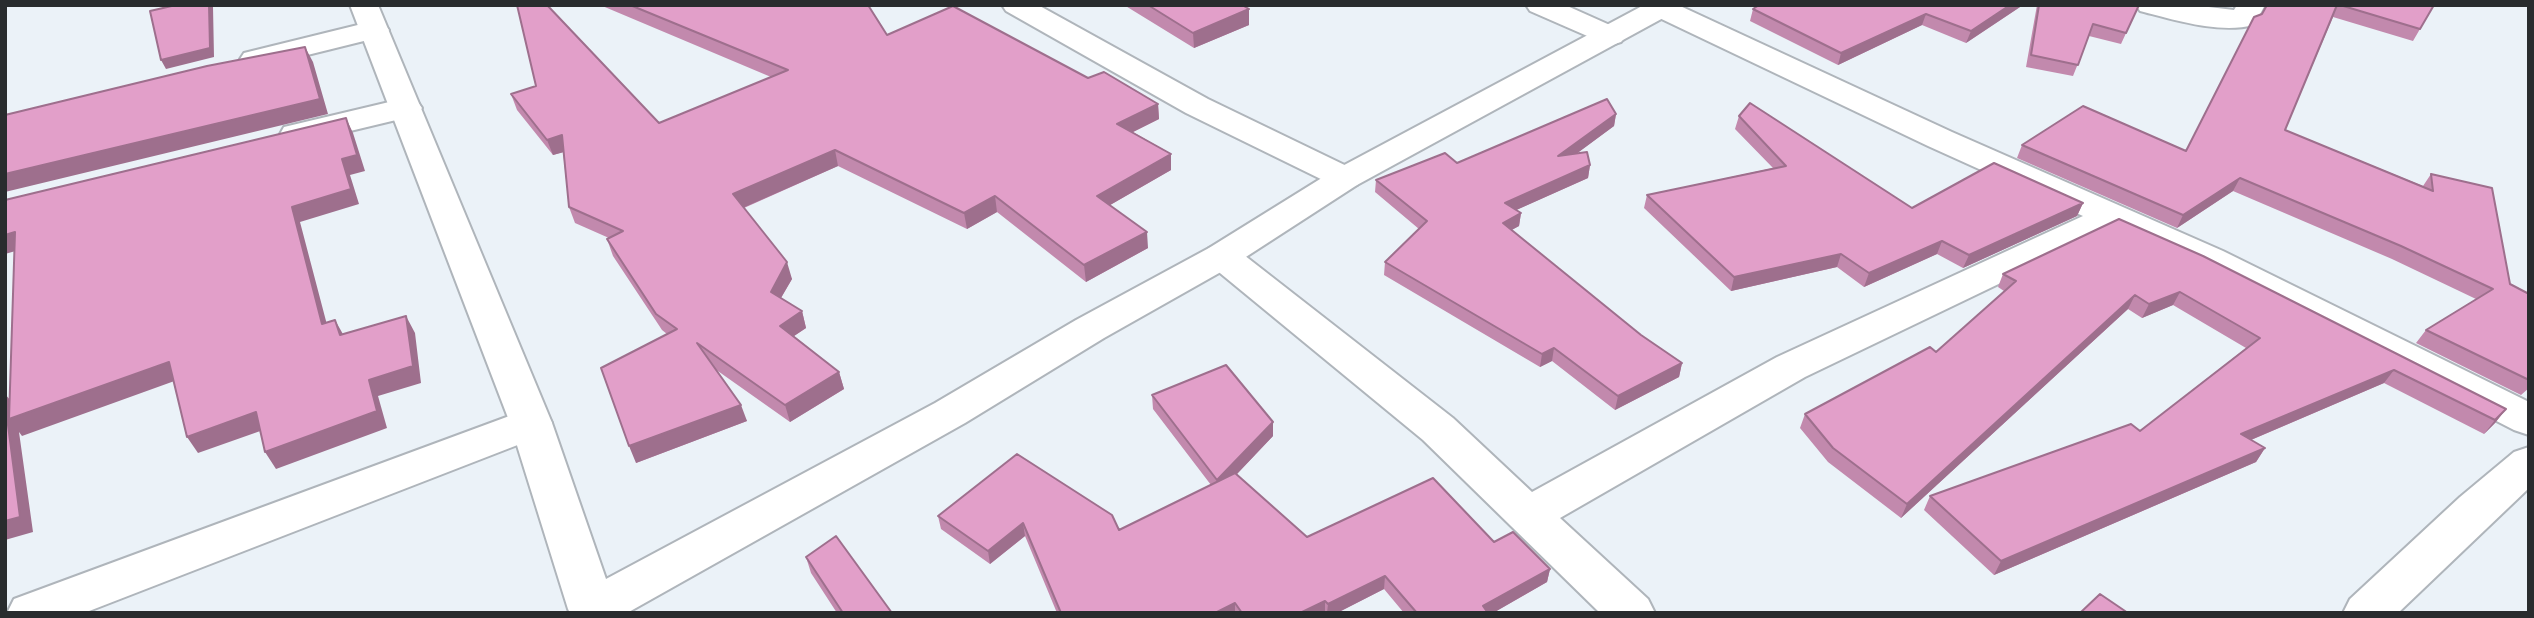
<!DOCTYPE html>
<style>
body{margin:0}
#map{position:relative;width:2534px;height:618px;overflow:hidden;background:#ebf2f8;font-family:"Varela Round",sans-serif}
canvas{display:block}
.frame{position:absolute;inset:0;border:7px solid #292c2e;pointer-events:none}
</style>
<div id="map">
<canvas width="2534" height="618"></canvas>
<div class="frame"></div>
</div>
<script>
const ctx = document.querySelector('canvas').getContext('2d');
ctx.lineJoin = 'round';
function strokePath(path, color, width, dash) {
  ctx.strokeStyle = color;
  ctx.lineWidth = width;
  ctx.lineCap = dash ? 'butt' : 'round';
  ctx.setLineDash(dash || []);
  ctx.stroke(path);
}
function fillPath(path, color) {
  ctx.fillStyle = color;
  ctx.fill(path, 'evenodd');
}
const minor = new Path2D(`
 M1002 5H1038L1208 99 1357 171 1362 178 1357 185 1345 188 1333 185 1186 113 1006 11Z
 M1526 5H1565L1621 30 1626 36 1621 42 1611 45 1601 42 1530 11Z
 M1649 5H1678L1952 132 2223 251 2529 402V435L2514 430 2197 267 2113 229 1805 377 1560 518 1648 599 1655 613H1600L1423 440 1209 264 1204 256 1209 248 1222 245 1235 248 1453 418 1532 492 1777 357 2083 216 1928 146 1651 14 1647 8Z
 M2136 5H2192L2234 10 2237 5H2265L2254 25C2219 34 2175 20 2140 11Z
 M374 21 384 24 389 30 384 36 255 68 244 65 240 59 244 53Z
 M406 98 417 101 422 108 417 115 296 144 284 141 280 134 284 127Z
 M531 408 546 412 552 423 546 434 84 613H7L14 599Z
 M2529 447V488L2398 613H2343L2350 599 2460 497 2514 452Z`);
const tertiary = new Path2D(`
 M350 5H378L552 423 606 579 935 403 1076 320 1209 248 1333 171 1644 5H1680L1676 11 1357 185 1235 264 1104 338 965 423 627 613H570L568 609 510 423Z`);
const wall = new Path2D(`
 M600 5H868L887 35 1088 78 1158 104 1159 119 1133 132 1171 154V170L1110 205 1148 248 1086 282 997 212 967 229 838 166 744 208 792 279 781 298 802 311 806 328 794 336 839 372 844 389 790 422 715 369 747 421 636 463 667 334 662 330 613 256 607 239 609 238 575 223 569 207 563 152 553 155 517 110 511 94 659 123 771 77Z
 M1124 5H1242L1249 25 1194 48Z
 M2023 5 1966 43 1922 25 1838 65 1750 21 1753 9Z
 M2037 5H2139L2121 44 2089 36 2073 76 2026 67Z
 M2267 5H2434L2413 41 2333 17 2285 130 2423 186 2431 174 2510 284 2529 294V388L2521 395 2416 343 2426 330 2476 299 2392 259 2233 191 2177 228 2017 158 2022 145 2186 151Z
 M1616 114 1614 126 1577 153 1590 165 1588 178 1516 210 1521 213 1519 226 1511 230 1641 335 1682 363 1679 377 1615 410 1552 361 1540 367 1384 275 1385 262 1419 229 1375 192 1376 180 1457 163Z
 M1739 116 1912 208 2083 203 2077 216 1963 268 1937 254 1864 287 1837 267 1731 291 1644 208 1647 195 1773 168 1735 129Z
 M2119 219 2506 409 2495 423 2484 434 2384 383 2251 440 2265 448 2256 462 1994 575 1924 510 1930 496 2140 431 2246 348 2173 305 2142 318 2128 309 1901 518 1828 462 1800 428 1805 414 1936 352 2004 291 1998 287 2003 274Z
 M1152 395 1273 436 1236 475 1307 537 1494 542 1550 569 1547 582 1493 613H1404L1384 589 1337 613H1057L1025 536 990 564 941 529 938 516 1119 530 1211 485 1153 409Z
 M806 557 892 613H837L811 573Z`);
const shadedWall = new Path2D(`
 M209 5H213V7L214 57 166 69 161 60Z
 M2010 5H2023L1966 43 1971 31Z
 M1249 9V25L1194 48 1193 33Z
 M1926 14 1922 25 1838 65 1841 53Z
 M305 47 313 62 328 114 5 192V174Z
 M1158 104 1159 119 1119 139 1117 124Z
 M1616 114 1614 126 1556 169 1558 156Z
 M346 118 353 133 365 171 350 175 359 204 300 222 331 340 322 324 292 207 342 159Z
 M562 135 568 151 553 155 547 140Z
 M835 150 838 166 738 210 733 194Z
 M1171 154V170L1098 212 1097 196Z
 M1590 165 1588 178 1503 216 1505 203Z
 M2240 178 2233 191 2177 228 2183 215Z
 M995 196 997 212 967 229 964 213Z
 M2083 203 2077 216 1963 268 1969 255Z
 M1521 213 1519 226 1501 236 1503 223Z
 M15 232 26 248 5 254V235Z
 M1147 232 1148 248 1086 282 1084 265Z
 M1942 241 1937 254 1864 287 1869 273Z
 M1841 254 1837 267 1731 291 1734 277Z
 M787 262 792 279 775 308 771 292Z
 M2180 292 2173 305 2142 318 2149 304Z
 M2135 295 2128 309 1901 518 1907 504Z
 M802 311 806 328 785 342 780 326Z
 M406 316 415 333 421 383 378 396 387 428 276 469 265 452 369 380Z
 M335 320 344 336 340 335Z
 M1554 348 1552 361 1540 367 1542 354Z
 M169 362 180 379 22 436 19 432 33 532 5 540V394L16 407Z
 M1682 363 1679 377 1615 410 1618 396Z
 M2394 370 2384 383 2232 448 2241 434Z
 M839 372 844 389 790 422 785 405Z
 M741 405 747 421 636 463 629 446Z
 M2506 409 2495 423 2484 434 2495 420Z
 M256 412 266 429 198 453 187 437Z
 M1273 422V436L1218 494 1217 480Z
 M2265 448 2256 462 1994 575 2001 561Z
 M1023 523 1025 536 990 564 988 551Z
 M1550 569 1547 582 1493 613H1482L1483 606Z
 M1385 576 1384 589 1337 613H1327L1328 604Z
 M1325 601V613H1300Z
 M1235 603V613H1215Z`);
const building = new Path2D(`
 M176 5H209L210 48 161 60 150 11Z
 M517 5H547L659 123 788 70 630 5H868L887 35 953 6 1088 78 1104 72 1158 104 1117 124 1171 154 1097 196 1147 232 1084 265 995 196 964 213 835 150 733 194 787 262 771 292 802 311 780 326 839 372 785 405 697 343 741 405 629 446 601 368 677 329 656 314 607 239 623 231 569 207 562 135 547 140 511 94 536 86Z
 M1148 5H1242L1249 9 1193 33Z
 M1759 5H2010L1971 31 1926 14 1841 53 1753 9Z
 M2039 5H2139L2126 33 2093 24 2078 65 2031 55Z
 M2267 5H2337L2285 130 2433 191 2431 174 2492 188 2510 284 2529 294V380L2426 330 2493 289 2401 246 2240 178 2183 215 2022 145 2083 106 2186 151 2254 17 2262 14Z
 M2340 5H2434L2420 29Z
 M305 47 320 99 5 174V115L207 66Z
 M1607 99 1616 114 1558 156 1587 152 1590 165 1505 203 1521 213 1503 223 1641 335 1682 363 1618 396 1554 348 1542 354 1385 262 1427 221 1376 180 1445 153 1457 163Z
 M1750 103 1912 208 1994 163 2083 203 1969 255 1942 241 1869 273 1841 254 1734 277 1647 195 1786 166 1739 116Z
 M346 118 357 155 342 159 351 189 292 207 322 324 335 320 340 335 406 316 413 366 369 380 377 411 265 452 256 412 187 437 169 362 9 419 15 232 5 235V200Z
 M2119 219 2203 256 2506 409 2495 420 2394 370 2241 434 2265 448 2001 561 1930 496 2131 424 2140 431 2260 338 2180 292 2149 304 2135 295 1907 504 1833 448 1805 414 1930 347 1936 352 2016 281 2003 274Z
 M1226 365 1273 422 1217 480 1152 395Z
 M5 402 20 517 5 521Z
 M1017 454 1112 515 1119 530 1235 473 1307 537 1433 478 1494 542 1513 532 1550 569 1483 606 1488 613H1417L1385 576 1328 604 1325 601 1300 613H1242L1235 603 1215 613H1061L1023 523 988 551 938 516Z
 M836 536 892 613H843L806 557Z
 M2100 594 2128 613H2080Z`);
strokePath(minor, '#afb5bb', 4);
strokePath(tertiary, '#afb5bb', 4);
fillPath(minor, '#fff');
fillPath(tertiary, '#fff');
fillPath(wall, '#c289ad');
fillPath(shadedWall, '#9e6f8d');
fillPath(building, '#e29fc9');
strokePath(building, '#9e6f8d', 2);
</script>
